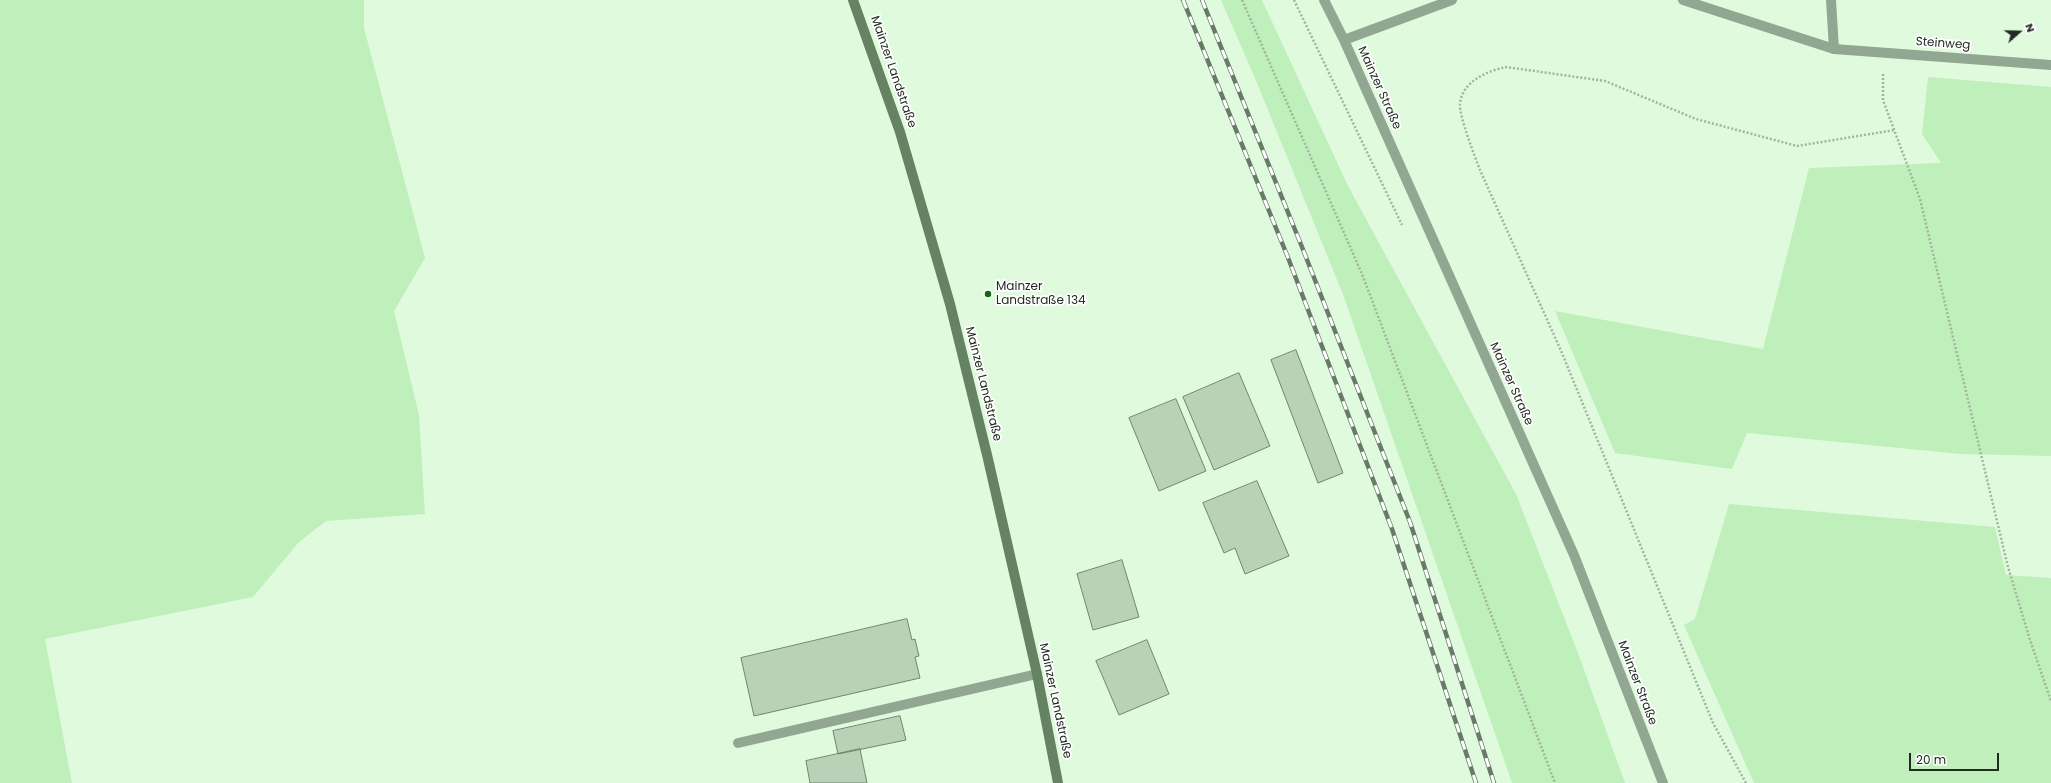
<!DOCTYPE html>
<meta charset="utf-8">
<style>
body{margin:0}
#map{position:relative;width:2051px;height:783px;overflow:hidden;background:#e0fade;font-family:Poppins,sans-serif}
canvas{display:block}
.north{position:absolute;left:1999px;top:12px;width:40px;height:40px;-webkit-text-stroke:3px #fff;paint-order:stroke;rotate:70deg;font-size:11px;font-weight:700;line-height:16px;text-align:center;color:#222b21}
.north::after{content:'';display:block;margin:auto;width:14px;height:18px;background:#222b21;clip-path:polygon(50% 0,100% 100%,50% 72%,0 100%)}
.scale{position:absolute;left:1909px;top:753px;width:90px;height:18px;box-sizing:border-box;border:2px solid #222b21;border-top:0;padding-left:5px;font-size:12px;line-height:14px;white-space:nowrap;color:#222b21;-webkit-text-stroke:3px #fff;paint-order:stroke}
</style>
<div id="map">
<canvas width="2051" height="783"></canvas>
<div class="north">N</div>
<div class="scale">20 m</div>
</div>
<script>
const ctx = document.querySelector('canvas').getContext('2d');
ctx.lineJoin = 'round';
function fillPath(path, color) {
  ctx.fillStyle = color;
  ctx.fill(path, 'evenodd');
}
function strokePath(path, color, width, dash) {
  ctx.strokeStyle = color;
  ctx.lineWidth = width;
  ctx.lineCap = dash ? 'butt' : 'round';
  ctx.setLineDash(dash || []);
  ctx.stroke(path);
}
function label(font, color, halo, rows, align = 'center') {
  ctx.font = font + ' Poppins,sans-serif';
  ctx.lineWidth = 3.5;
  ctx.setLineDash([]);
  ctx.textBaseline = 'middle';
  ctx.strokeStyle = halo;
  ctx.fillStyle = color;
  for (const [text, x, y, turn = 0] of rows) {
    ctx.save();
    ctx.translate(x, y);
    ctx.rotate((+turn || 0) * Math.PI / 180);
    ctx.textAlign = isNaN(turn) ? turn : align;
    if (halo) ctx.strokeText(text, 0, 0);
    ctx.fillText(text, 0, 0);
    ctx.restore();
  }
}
const green = new Path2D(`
 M0 0H364V28L425 258 394 311 419 415 425 514 326 521 299 542 253 597 45 639 72 783H0Z
 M1221 0H1262L1348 186 1516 494 1578 653 1625 783H1512L1344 297 1257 83Z
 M1928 77 2051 87V456L1960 454 1747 433 1732 469 1615 453 1555 311 1763 349 1809 168 1941 163 1922 134Z
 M1729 504 1995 527 2006 575 2051 578V783H1754L1684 625 1695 619Z`);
const building = new Path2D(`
 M1296 350 1343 473 1318 483 1271 360Z
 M1239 373 1270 446 1214 470 1183 397Z
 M1176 399 1206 471 1159 491 1129 418Z
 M1257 481 1289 556 1245 574 1235 548 1224 553 1203 503Z
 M1122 560 1139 617 1093 630 1077 574Z
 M907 619 912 640 915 639 919 656 915 657 920 678 754 716 741 658Z
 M1147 640 1169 694 1119 715 1096 661Z
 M900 716 906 740 838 754 833 731Z
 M860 749 867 783H810L806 761Z`);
const path = new Path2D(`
 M1242 0 1362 274 1555 783
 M1294 0 1402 225
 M1883 74V100L1920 199 2008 567 2030 640 2051 701
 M1746 783 1713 723 1562 353 1480 170C1475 157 1459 116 1460 104 1462 81 1488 71 1506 67L1605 81 1696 119 1797 146 1895 130`);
const lane = new Path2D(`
 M1831 0 1834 49
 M738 743 1037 674`);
const street = new Path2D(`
 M1324 0 1344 40 1574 555 1663 783
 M1683 0 1834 49 2051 65
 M1344 40 1452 0`);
const secondary = new Path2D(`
 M853 0 900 132 950 304 988 459 1037 674 1058 783`);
const rail = new Path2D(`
 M1183 0 1287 255 1392 529 1476 783
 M1202 0 1302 247 1410 522 1494 783`);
const markers = [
 [988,294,4,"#0e6912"]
];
const streetNames = [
 ["Steinweg",1943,44,4],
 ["Mainzer Landstraße",893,72,71],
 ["Mainzer Straße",1379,88,66],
 ["Mainzer Landstraße",983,384,76],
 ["Mainzer Straße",1511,384,66],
 ["Mainzer Straße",1637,683,69],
 ["Mainzer Landstraße",1055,701,78]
];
const poiNames = [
 ["Mainzer",996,287],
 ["Landstraße 134",996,301]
];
fillPath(green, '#bff0bb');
fillPath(building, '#b9d1b7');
strokePath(building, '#6f866e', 1);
strokePath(path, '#a0b49e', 2.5, [2, 2]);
strokePath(lane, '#92a791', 10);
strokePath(street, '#92a791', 10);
strokePath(secondary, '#658362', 10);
strokePath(rail, '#6a7a69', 4.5);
strokePath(rail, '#fff', 3, [9]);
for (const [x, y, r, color] of markers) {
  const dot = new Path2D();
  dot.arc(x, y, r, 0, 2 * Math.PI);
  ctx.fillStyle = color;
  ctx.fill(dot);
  strokePath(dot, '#fff', 1.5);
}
label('12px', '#222b21', '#fff', streetNames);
label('12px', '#222b21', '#fff', poiNames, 'left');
</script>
